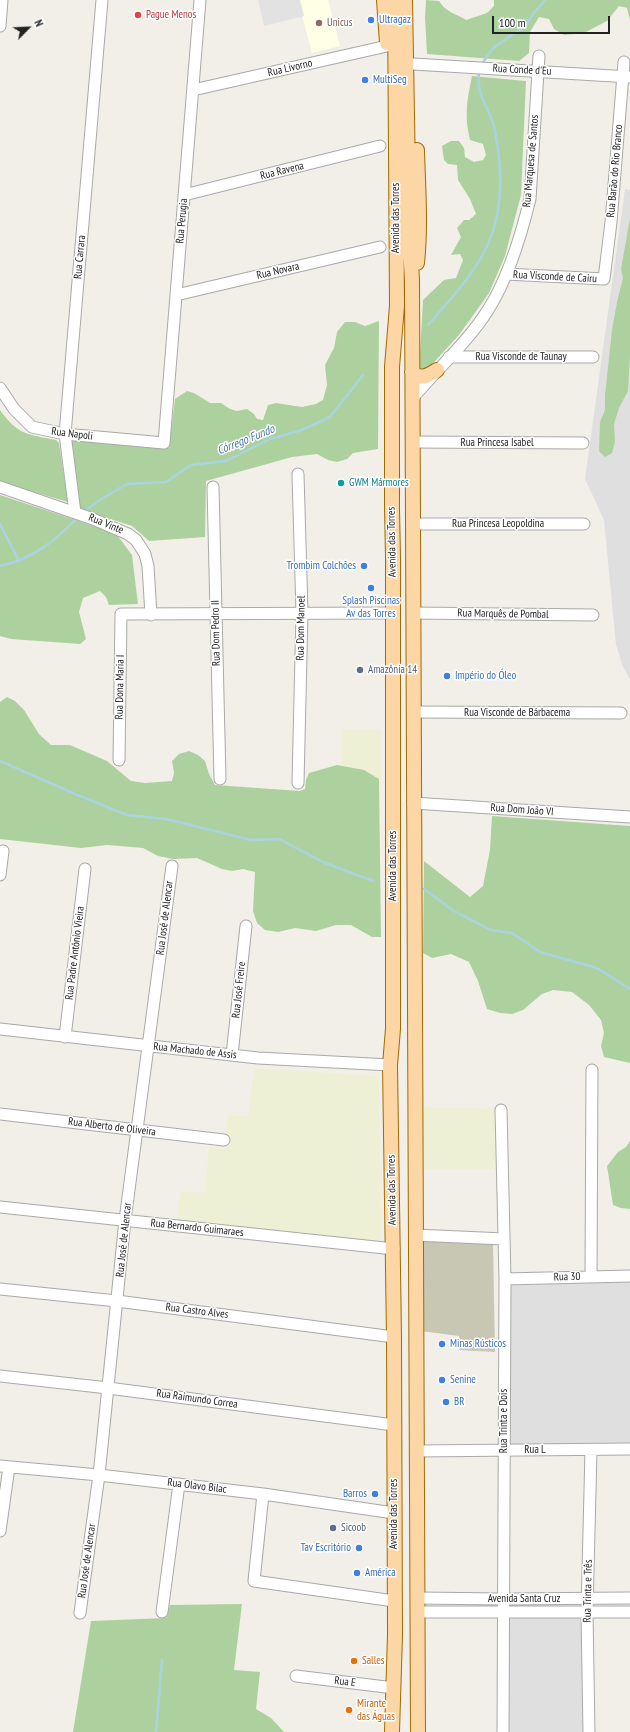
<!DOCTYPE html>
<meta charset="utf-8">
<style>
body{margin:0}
#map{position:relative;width:630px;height:1732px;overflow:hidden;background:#f2efe9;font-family:"PT Sans Narrow",sans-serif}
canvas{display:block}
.north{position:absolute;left:8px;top:8px;width:40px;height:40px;-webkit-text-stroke:3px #fff;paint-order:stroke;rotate:66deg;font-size:11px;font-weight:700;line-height:16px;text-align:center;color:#222}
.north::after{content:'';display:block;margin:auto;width:14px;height:18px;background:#222;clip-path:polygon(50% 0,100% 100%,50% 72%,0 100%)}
.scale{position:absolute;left:492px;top:16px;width:118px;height:18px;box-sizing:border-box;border:2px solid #222;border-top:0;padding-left:5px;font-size:12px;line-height:14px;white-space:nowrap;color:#222;-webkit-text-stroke:3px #fff;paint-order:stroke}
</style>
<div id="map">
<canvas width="630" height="1732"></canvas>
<div class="north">N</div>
<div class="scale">100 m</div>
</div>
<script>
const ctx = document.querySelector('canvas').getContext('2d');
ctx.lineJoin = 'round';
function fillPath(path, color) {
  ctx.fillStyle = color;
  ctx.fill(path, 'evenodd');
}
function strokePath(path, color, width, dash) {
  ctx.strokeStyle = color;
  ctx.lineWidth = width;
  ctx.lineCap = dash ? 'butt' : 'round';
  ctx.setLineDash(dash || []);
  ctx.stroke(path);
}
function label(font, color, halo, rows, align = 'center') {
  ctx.font = font + ' "PT Sans Narrow",sans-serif';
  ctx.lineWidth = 3;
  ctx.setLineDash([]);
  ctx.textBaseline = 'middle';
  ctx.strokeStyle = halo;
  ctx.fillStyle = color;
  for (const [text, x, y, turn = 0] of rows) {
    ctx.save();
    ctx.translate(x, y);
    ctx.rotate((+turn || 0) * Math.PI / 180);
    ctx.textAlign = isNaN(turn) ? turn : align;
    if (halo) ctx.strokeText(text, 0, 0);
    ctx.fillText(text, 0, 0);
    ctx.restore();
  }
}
const residential = new Path2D(`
 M625 189 630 190V679L623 667 616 645 604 520 585 479Z
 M630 1282V1445H510L509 1285Z
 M584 1616 586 1732H509V1617Z`);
const education = new Path2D(`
 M298 0H328L340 46 312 53Z`);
const construction = new Path2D(`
 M419 1240 493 1241 495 1352 459 1350V1336L420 1331Z`);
const farmland = new Path2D(`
 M342 729H381V784H342Z
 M254 1068 376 1076 379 1081 381 1236 379 1241 374 1243 177 1220 180 1191 205 1193 209 1146 224 1149 228 1115 248 1116Z
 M422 1107 497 1109V1169H424Z`);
const forest = new Path2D(`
 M426 0 439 1C448 14 454 12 466 20L487 13 494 6V0H630V20L627 8 619 6 607 21 584 33 564 35 554 29 549 19 539 17 530 32 529 53 519 61 427 54 425 17Z
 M472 76 526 81 521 195 505 256 489 293 459 335 424 373 419 371 423 300 444 280 456 278 463 260 460 254 451 255 461 237 457 228 464 220H469L476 214 470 199 458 180 457 165 448 164 444 160 442 146 451 141H459L464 148 465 157 474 162 483 160 486 155 483 144 470 140C464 116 467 100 472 76Z
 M630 218V355L628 391 619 408 614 424 615 442 612 453 605 457 599 451 600 422 605 410V395L612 330 617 302 623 278 621 269Z
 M379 321 378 449 353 453 347 459 337 462 328 460 317 454 292 457 206 481 205 537 149 541 132 526 79 509 70 439 169 448 175 399 187 391 194 393 210 403H221L230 409 237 411 247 409 254 414 257 419 263 420 268 405 276 403 302 407 316 404 323 400 327 385 325 365 334 348 337 332 345 322H355L365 326Z
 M0 410C18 435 27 434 56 440L59 443 68 502 0 482Z
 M0 495 94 526 117 535 132 555 138 604 109 605 106 597 100 591 83 598 79 612 86 639 80 644 11 639 0 636Z
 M7 697 15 701 24 710 39 734 51 745H70L107 761 131 781 145 783 172 781 174 773 172 761 179 754 189 751 198 755 205 761 209 774 215 785 300 791 305 789 306 780 309 773 337 765 364 770 379 779 381 937H372L351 925H336L316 931 295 928 278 932 265 930 257 923 253 911 255 872 243 869 232 871 222 869 197 858 173 859 158 856 143 848 107 845 81 848 0 839V702Z
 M492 816 630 826V1063L604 1057 601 1046 604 1033 601 1020 589 1005 572 992 553 990 542 994 523 1010 512 1014 500 1013 487 1009 478 981 469 962 451 954 432 958 423 953 424 861 470 897 483 886 490 850Z
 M630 1141V1209L621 1208 613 1205 607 1166 618 1152 626 1147Z
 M242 1604 234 1670 260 1672 256 1709 271 1718 284 1732H73L91 1621 166 1618 170 1605Z`);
const parking = new Path2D(`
 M258 0H300L304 16 264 26Z`);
const stream = new Path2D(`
 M482 64 492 49 526 25 534 13 545 0
 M428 325C447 303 468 281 482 256 504 218 503 172 495 131 493 116 481 101 479 86 478 81 479 75 479 71
 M83 512 103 498 127 484 166 482 191 465 226 461 270 439 302 430 330 417 363 375
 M0 524 19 561
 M0 566C34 558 54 542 78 517
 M0 761 75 794 127 815 166 819 251 840 279 839 323 862 373 881
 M424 889 454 911 491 930 512 933 540 952 597 968 630 989
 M156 1732 162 1660`);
const minor = new Path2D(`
 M0 26 2 0
 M413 64 630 77
 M193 90 387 46
 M184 195 380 146
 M506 274 604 279 611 222 624 62
 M176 295 380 247
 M449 357H593
 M0 388 14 409 32 427 65 434 164 443 200 0
 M412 399C436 370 468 342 488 310 509 277 521 236 530 199L539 56
 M412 442 583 443
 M0 487 93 519 128 534 136 540 145 554 148 566 151 615
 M213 487 220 779
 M75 513 65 434 102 0
 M412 524H584
 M413 613 593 615
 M413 712 621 713
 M119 760 121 614 393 613
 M298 783 302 613 298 474
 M413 803 630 817
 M0 875 3 851
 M0 1029 258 1058 390 1065
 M65 1037 85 869
 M232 1055 246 926
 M501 1110 505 1279 503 1732
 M0 1114 224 1140
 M0 1207 394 1249
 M415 1235 504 1239
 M591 1277 592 1070
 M505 1279 630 1276
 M0 1289 117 1301 394 1337
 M0 1376 108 1388 394 1425
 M416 1451 630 1449
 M0 1466 99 1475 263 1494 394 1513
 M263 1494 254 1581 394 1601
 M0 1531 9 1467
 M417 1598 504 1599 630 1598
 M162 1612 179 1484
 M417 1612H630
 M80 1613 99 1475 125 1220 172 866
 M296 1676 394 1688
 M589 1732 587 1612 591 1450`);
const major = new Path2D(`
 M384 0 387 43
 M405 0 409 230 412 280 418 1732
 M417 150C418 188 421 225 417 263
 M412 372C420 381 429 375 437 370
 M392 1732 395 1635 394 1337 390 1065 393 1029V557L392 509V367L397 306 395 0`);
const markers = [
 [138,15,4,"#e0444e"],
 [371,20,4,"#3f7fe0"],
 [319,23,4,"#8d6e63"],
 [365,80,4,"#3f7fe0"],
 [341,483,4,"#0f9aa8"],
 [364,566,4,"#3f7fe0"],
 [371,588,4,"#3f7fe0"],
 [360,670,4,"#5c6f8a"],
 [447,676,4,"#3f7fe0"],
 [442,1344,4,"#3f7fe0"],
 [442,1380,4,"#3f7fe0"],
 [446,1402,4,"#3f7fe0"],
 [375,1494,4,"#3f7fe0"],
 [333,1528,4,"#5c6f8a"],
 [359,1548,4,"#3f7fe0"],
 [357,1573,4,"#3f7fe0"],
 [354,1661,4,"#e8710a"],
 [349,1710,4,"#e8710a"]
];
const healthNames = [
 ["Pague Menos",146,15]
];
const shopNames = [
 ["Ultragaz",379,20],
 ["MultiSeg",373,80],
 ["Trombim Colchões",356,566,"right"],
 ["Splash Piscinas",371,601,"center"],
 ["Av das Torres",371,614,"center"],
 ["Império do Óleo",455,676],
 ["Minas Rústicos",450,1344],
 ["Senine",450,1380],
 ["BR",454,1402],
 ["Barros",367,1494,"right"],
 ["Tav Escritório",351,1548,"right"],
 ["América",365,1573]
];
const educationNames = [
 ["Unicus",327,23]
];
const streetNames = [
 ["Rua Livorno",290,68,-13],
 ["Rua Conde d'Eu",522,70,3],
 ["Rua Marquesa de Santos",531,161,-85],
 ["Rua Ravena",282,171,-14],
 ["Rua Barão do Rio Branco",615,171,-85],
 ["Avenida das Torres",396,218,-90],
 ["Rua Perugia",182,221,-85],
 ["Rua Carrara",80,257,-85],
 ["Rua Novara",278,271,-13],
 ["Rua Visconde de Cairu",555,277,3],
 ["Rua Visconde de Taunay",521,357],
 ["Rua Napoli",72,434,7],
 ["Rua Princesa Isabel",497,443],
 ["Rua Vinte",106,524,22],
 ["Rua Princesa Leopoldina",498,524],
 ["Avenida das Torres",392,542,-91],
 ["Rua Marquês de Pombal",503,614,1],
 ["Rua Dom Manoel",301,628,-89],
 ["Rua Dom Pedro II",216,633,-91],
 ["Rua Dona Maria I",120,687,-89],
 ["Rua Visconde de Bárbacema",517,713],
 ["Rua Dom João VI",522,810,4],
 ["Avenida das Torres",393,866,-90],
 ["Rua José de Alencar",165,918,-83],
 ["Rua Padre Antônio Vieira",75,953,-83],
 ["Rua José Freire",239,990,-84],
 ["Rua Machado de Assis",195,1051,6],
 ["Rua Alberto de Oliveira",112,1127,7],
 ["Avenida das Torres",392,1190,-91],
 ["Rua Bernardo Guimaraes",197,1228,6],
 ["Rua José de Alencar",124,1240,-84],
 ["Rua 30",567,1277,-1],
 ["Rua Castro Alves",197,1311,7],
 ["Rua Raimundo Correa",197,1399,8],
 ["Rua Trinta e Dois",504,1421,-90],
 ["Rua L",535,1450],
 ["Rua Olavo Bilac",197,1486,7],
 ["Avenida das Torres",394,1514,-90],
 ["Rua José de Alencar",87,1561,-82],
 ["Rua Trinta e Três",588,1591,-89],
 ["Avenida Santa Cruz",524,1599],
 ["Rua E",345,1682,7]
];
const cultureNames = [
 ["GWM Mármores",349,483]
];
const serviceNames = [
 ["Amazônia 14",368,670],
 ["Sicoob",341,1528]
];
const foodNames = [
 ["Salles",362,1661],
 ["Mirante",357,1704],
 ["das Águas",357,1717]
];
const waterNames = [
 ["Córrego Fundo",246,440,-22]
];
fillPath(residential, '#e0dfdf');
fillPath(education, '#ffffe5');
fillPath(construction, '#c7c7b4');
fillPath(farmland, '#eef0d5');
fillPath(forest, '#add19e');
fillPath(parking, '#e2e2e2');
strokePath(stream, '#aad3df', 2.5);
strokePath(minor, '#a9a9a9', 13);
strokePath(major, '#a06b00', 16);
strokePath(minor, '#fff', 11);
strokePath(major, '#fcd6a4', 14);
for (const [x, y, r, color] of markers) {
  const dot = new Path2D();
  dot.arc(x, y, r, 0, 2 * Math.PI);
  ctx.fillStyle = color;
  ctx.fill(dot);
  strokePath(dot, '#fff', 1.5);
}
label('11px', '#be3a42', '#fff', healthNames, 'left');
label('11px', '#366cbe', '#fff', shopNames, 'left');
label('11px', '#785e54', '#fff', educationNames, 'left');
label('11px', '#222', '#fff', streetNames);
label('11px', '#0d838f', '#fff', cultureNames, 'left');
label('11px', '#4e5e75', '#fff', serviceNames, 'left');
label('11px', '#c56008', '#fff', foodNames, 'left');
label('italic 12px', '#4a7aab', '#fff', waterNames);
</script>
